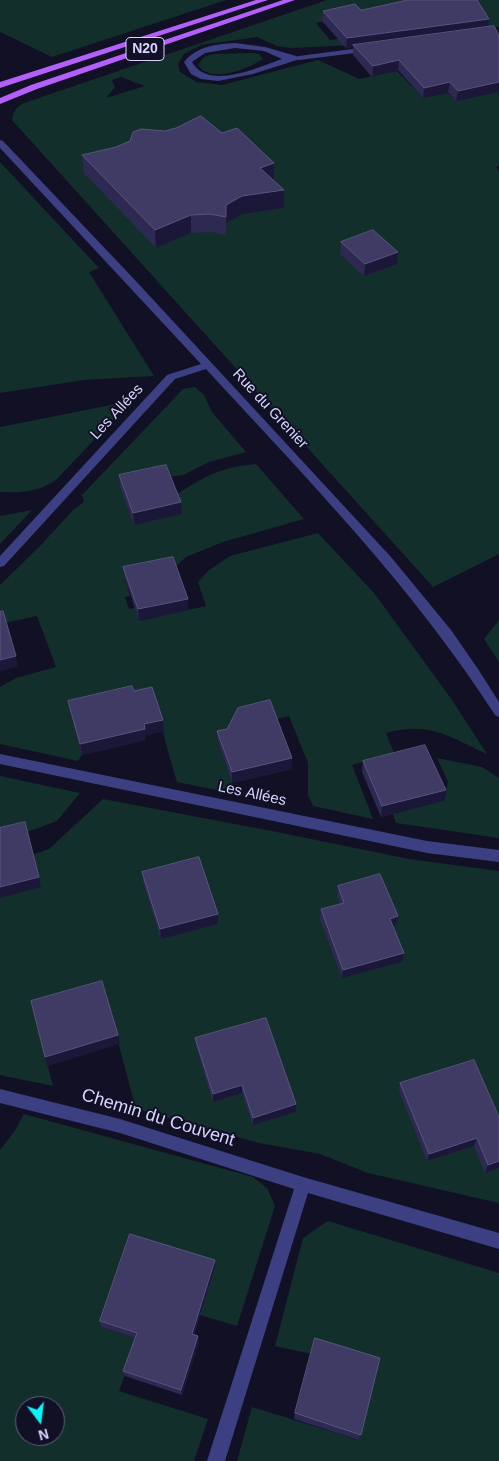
<!DOCTYPE html>
<meta charset="utf-8">
<style>
body{margin:0}
#map{position:relative;width:499px;height:1461px;overflow:hidden;background:#111025;font-family:Helvetica,sans-serif}
canvas{display:block}
.north{position:absolute;left:15px;top:1396px;width:50px;height:50px;box-sizing:border-box;background:#111025;border:1px solid #605f7c;border-radius:50%;rotate:165deg;font-size:14px;font-weight:700;line-height:20px;text-align:center;color:#d6d5fe}
.north::after{content:'';display:block;margin:auto;width:18px;height:22px;background:#07f5f8;clip-path:polygon(50% 0,100% 100%,50% 72%,0 100%)}
</style>
<div id="map">
<canvas width="499" height="1461"></canvas>
<div class="north">N</div>
</div>
<script>
const ctx = document.querySelector('canvas').getContext('2d');
ctx.lineJoin = 'round';
function fillPath(path, color) {
  ctx.fillStyle = color;
  ctx.fill(path, 'evenodd');
}
function strokePath(path, color, width, dash) {
  ctx.strokeStyle = color;
  ctx.lineWidth = width;
  ctx.lineCap = dash ? 'butt' : 'round';
  ctx.setLineDash(dash || []);
  ctx.stroke(path);
}
function label(font, color, halo, rows, align = 'center') {
  ctx.font = font + ' Helvetica,sans-serif';
  ctx.lineWidth = 4;
  ctx.setLineDash([]);
  ctx.textBaseline = 'middle';
  ctx.strokeStyle = halo;
  ctx.fillStyle = color;
  for (const [text, x, y, turn = 0] of rows) {
    ctx.save();
    ctx.translate(x, y);
    ctx.rotate((+turn || 0) * Math.PI / 180);
    ctx.textAlign = isNaN(turn) ? turn : align;
    if (halo) ctx.strokeText(text, 0, 0);
    ctx.fillText(text, 0, 0);
    ctx.restore();
  }
}
const green = new Path2D(`
 M0 0H226L52 57 0 32Z
 M327 0H499V27L477 30 354 14 316 23 330 40 347 37 354 45 291 48 277 46 257 37 201 45 184 54 178 64 180 72 196 82 222 85 318 60 359 79 397 71 423 98 448 93 457 101 471 98 499 55V166L496 167 499 171V554L433 587 12 120C13 112 16 107 24 103ZM121 77 145 86 106 98 115 87 112 80Z
 M253 53 259 54 263 59C248 69 210 84 198 65L204 57 213 54Z
 M0 162 99 268 89 272 154 376 84 380 0 393Z
 M195 387 204 395 212 412 246 452 209 462 183 475 166 477 174 496C204 477 219 467 256 464L304 519 223 542 186 557 174 568 125 578 130 596 125 597 129 609 135 608 139 621 206 606 198 582 209 570 230 556 318 533 374 593 452 700 487 754C449 737 430 721 386 733L394 753 352 765 373 819 313 806 308 795V763L289 716 277 719 218 742 232 783 226 792 177 782C168 754 162 726 153 698L70 712 82 755 78 761 0 744V687L16 678 56 667 37 616 0 624V585L41 545 73 510 84 502 82 495 183 389Z
 M131 401 56 480C39 492 21 493 0 492V427Z
 M32 510 0 544V516Z
 M499 620V662L484 639Z
 M437 758 482 767 499 778V838L396 823 393 814 444 800 448 782Z
 M0 776 80 793 57 821 27 832 0 839Z
 M103 799 277 832 409 859 499 871V1203L368 1173 320 1154 259 1143 136 1109 104 990 33 1010 53 1086 0 1075V898L32 855 49 849Z
 M24 1114 253 1177 267 1188 275 1206 237 1326 200 1315 101 1327 138 1339 119 1391 208 1419 194 1461H0V1150L14 1132ZM25 1406H55V1436H25Z
 M328 1221 499 1273V1461H237L252 1407 359 1440 378 1365 312 1354 275 1346 303 1238Z`);
const service = new Path2D(`
 M235 43 265 47 303 58 253 74 218 81 201 79 191 74 184 62C197 46 216 44 235 43ZM235 48 264 51 282 59C259 67 208 91 192 62L205 53Z`);
const minor = new Path2D(`
 M368 47H371V51L299 60 295 58 299 56Z
 M0 140 3 141 134 279 391 557 451 630 478 669 499 702V717L495 715C413 587 309 481 206 369L175 379 4 566 0 567V556L167 375 201 364 0 148Z
 M0 754 427 841 499 850V862L427 853 0 764Z
 M0 1089 120 1119 303 1177 499 1233V1249L308 1193 225 1461H207L294 1189 120 1133 0 1103Z`);
const primary = new Path2D(`
 M256 0H268L0 88V82Z
 M283 0H295L37 89 0 104V98L31 85Z`);
const wall = new Path2D(`
 M361 10 489 19 488 27 499 35V92L456 101 448 92 423 98 398 70 372 77 353 55V47L346 48 322 21 323 11Z
 M222 133 274 163V180L284 190V208L243 214 226 223V235L211 232 191 233 156 248 84 173 82 155Z
 M341 242 397 264 364 276 340 254Z
 M119 475 181 502 182 514 134 525 120 487Z
 M123 567 188 610 139 621 125 578Z
 M134 691 163 720 164 731 146 735V740L82 755 70 712 68 701Z
 M217 731 292 758V769L232 783 218 742Z
 M363 761 444 801 381 817 362 772Z
 M142 872 218 914V924L161 939 143 882Z
 M338 886 396 925 393 926 404 953 402 962 342 978 320 919 321 909 340 904 337 895Z
 M195 1038 296 1112 253 1125 242 1093 213 1102 196 1046Z
 M400 1083 499 1117V1168L485 1173 474 1146 427 1161 399 1091Z
 M215 1267 194 1335 199 1342 182 1395 125 1376 123 1371 135 1338 101 1327 100 1321Z
 M380 1358 359 1440 294 1419 295 1413Z`);
const shadedWall = new Path2D(`
 M489 19 488 30 353 45V47L346 48 347 38Z
 M399 60 398 70 372 77 373 66Z
 M450 82 448 92 423 98 424 88Z
 M499 82V92L456 101 458 91Z
 M274 163V181L260 168Z
 M284 190V208L243 214 226 223V235V205L242 196Z
 M191 215V233L156 248 155 230Z
 M398 252 397 264 364 276 365 264Z
 M181 502 182 514 134 525 133 513Z
 M188 599V610L139 621 138 609Z
 M16 656 18 667 0 671V660Z
 M163 720 164 731 146 735V740L82 755 80 744 144 724Z
 M292 758V769L232 783V772Z
 M446 790 444 801 381 817 382 806Z
 M39 877 41 887 0 898V887Z
 M218 914V924L161 939 160 929Z
 M398 916 396 925 389 928 390 919Z
 M404 953 402 962 342 978 343 970Z
 M118 1035 120 1044 48 1066 45 1057Z
 M242 1085V1093L213 1102V1094Z
 M296 1104V1112L253 1125V1118Z
 M477 1138 474 1146 427 1161 429 1154Z
 M499 1161V1168L485 1173 488 1165Z
 M215 1260V1267L192 1340V1334Z
 M198 1336 199 1342 182 1395 181 1390Z`);
const building = new Path2D(`
 M408 0H477L489 19 347 38 323 11 355 4 361 10Z
 M494 26 499 35V82L458 91 450 82 424 88 399 60 373 66 353 45Z
 M201 116 222 133 237 128 274 163 260 168 284 190 242 196 226 205V217L210 214 191 215 155 230 82 155 116 147 130 141 133 132 141 129 165 131 176 128Z
 M373 230 398 252 365 264 341 242Z
 M166 465 181 502 133 513 119 475Z
 M173 557 188 599 138 609 123 567Z
 M3 611 16 656 0 660V612Z
 M132 686 134 691 152 687 163 720 144 724 145 729 80 744 68 701Z
 M270 700 292 758 232 772 217 731 227 729 238 708Z
 M425 745 446 790 382 806 363 761Z
 M25 822 39 877 0 887V828Z
 M199 857 218 914 160 929 142 872Z
 M380 874 398 916 390 919 404 953 343 970 321 909 344 903 338 886Z
 M102 981 118 1035 45 1057 31 1001Z
 M266 1018 296 1104 253 1118 242 1085 213 1094 195 1038Z
 M474 1060 499 1117V1161L488 1165 477 1138 429 1154 400 1083Z
 M130 1234 215 1260 192 1334 198 1336 181 1390 123 1371 137 1333 100 1321Z
 M315 1338 380 1358 361 1435 295 1413Z`);
const shields = [
 [145,49,38]
];
const shieldNames = [
 ["N20",145,49]
];
const streetNames = [
 ["Rue du Grenier",270,409,47],
 ["Les Allées",117,412,-47],
 ["Les Allées",252,794,12]
];
const nearStreetnames = [
 ["Chemin du Couvent",158,1118,17]
];
fillPath(green, '#132f2c');
fillPath(service, '#3c4083');
fillPath(minor, '#3c4083');
fillPath(primary, '#b360fa');
fillPath(wall, '#2e2953');
fillPath(shadedWall, '#1b1739');
fillPath(building, '#403b65');
strokePath(building, '#57547d', 1);
for (const [x, y, w] of shields) {
  const box = new Path2D();
  box.roundRect(x - w / 2, y - 11.5, w, 23, 4);
  ctx.fillStyle = '#111025';
  ctx.fill(box);
  strokePath(box, '#d6d5fe', 1);
}
label('bold 14px', '#d6d5fe', null, shieldNames);
label('15px', '#d6d5fe', '#111025', streetNames);
label('18px', '#d6d5fe', '#111025', nearStreetnames);
</script>
